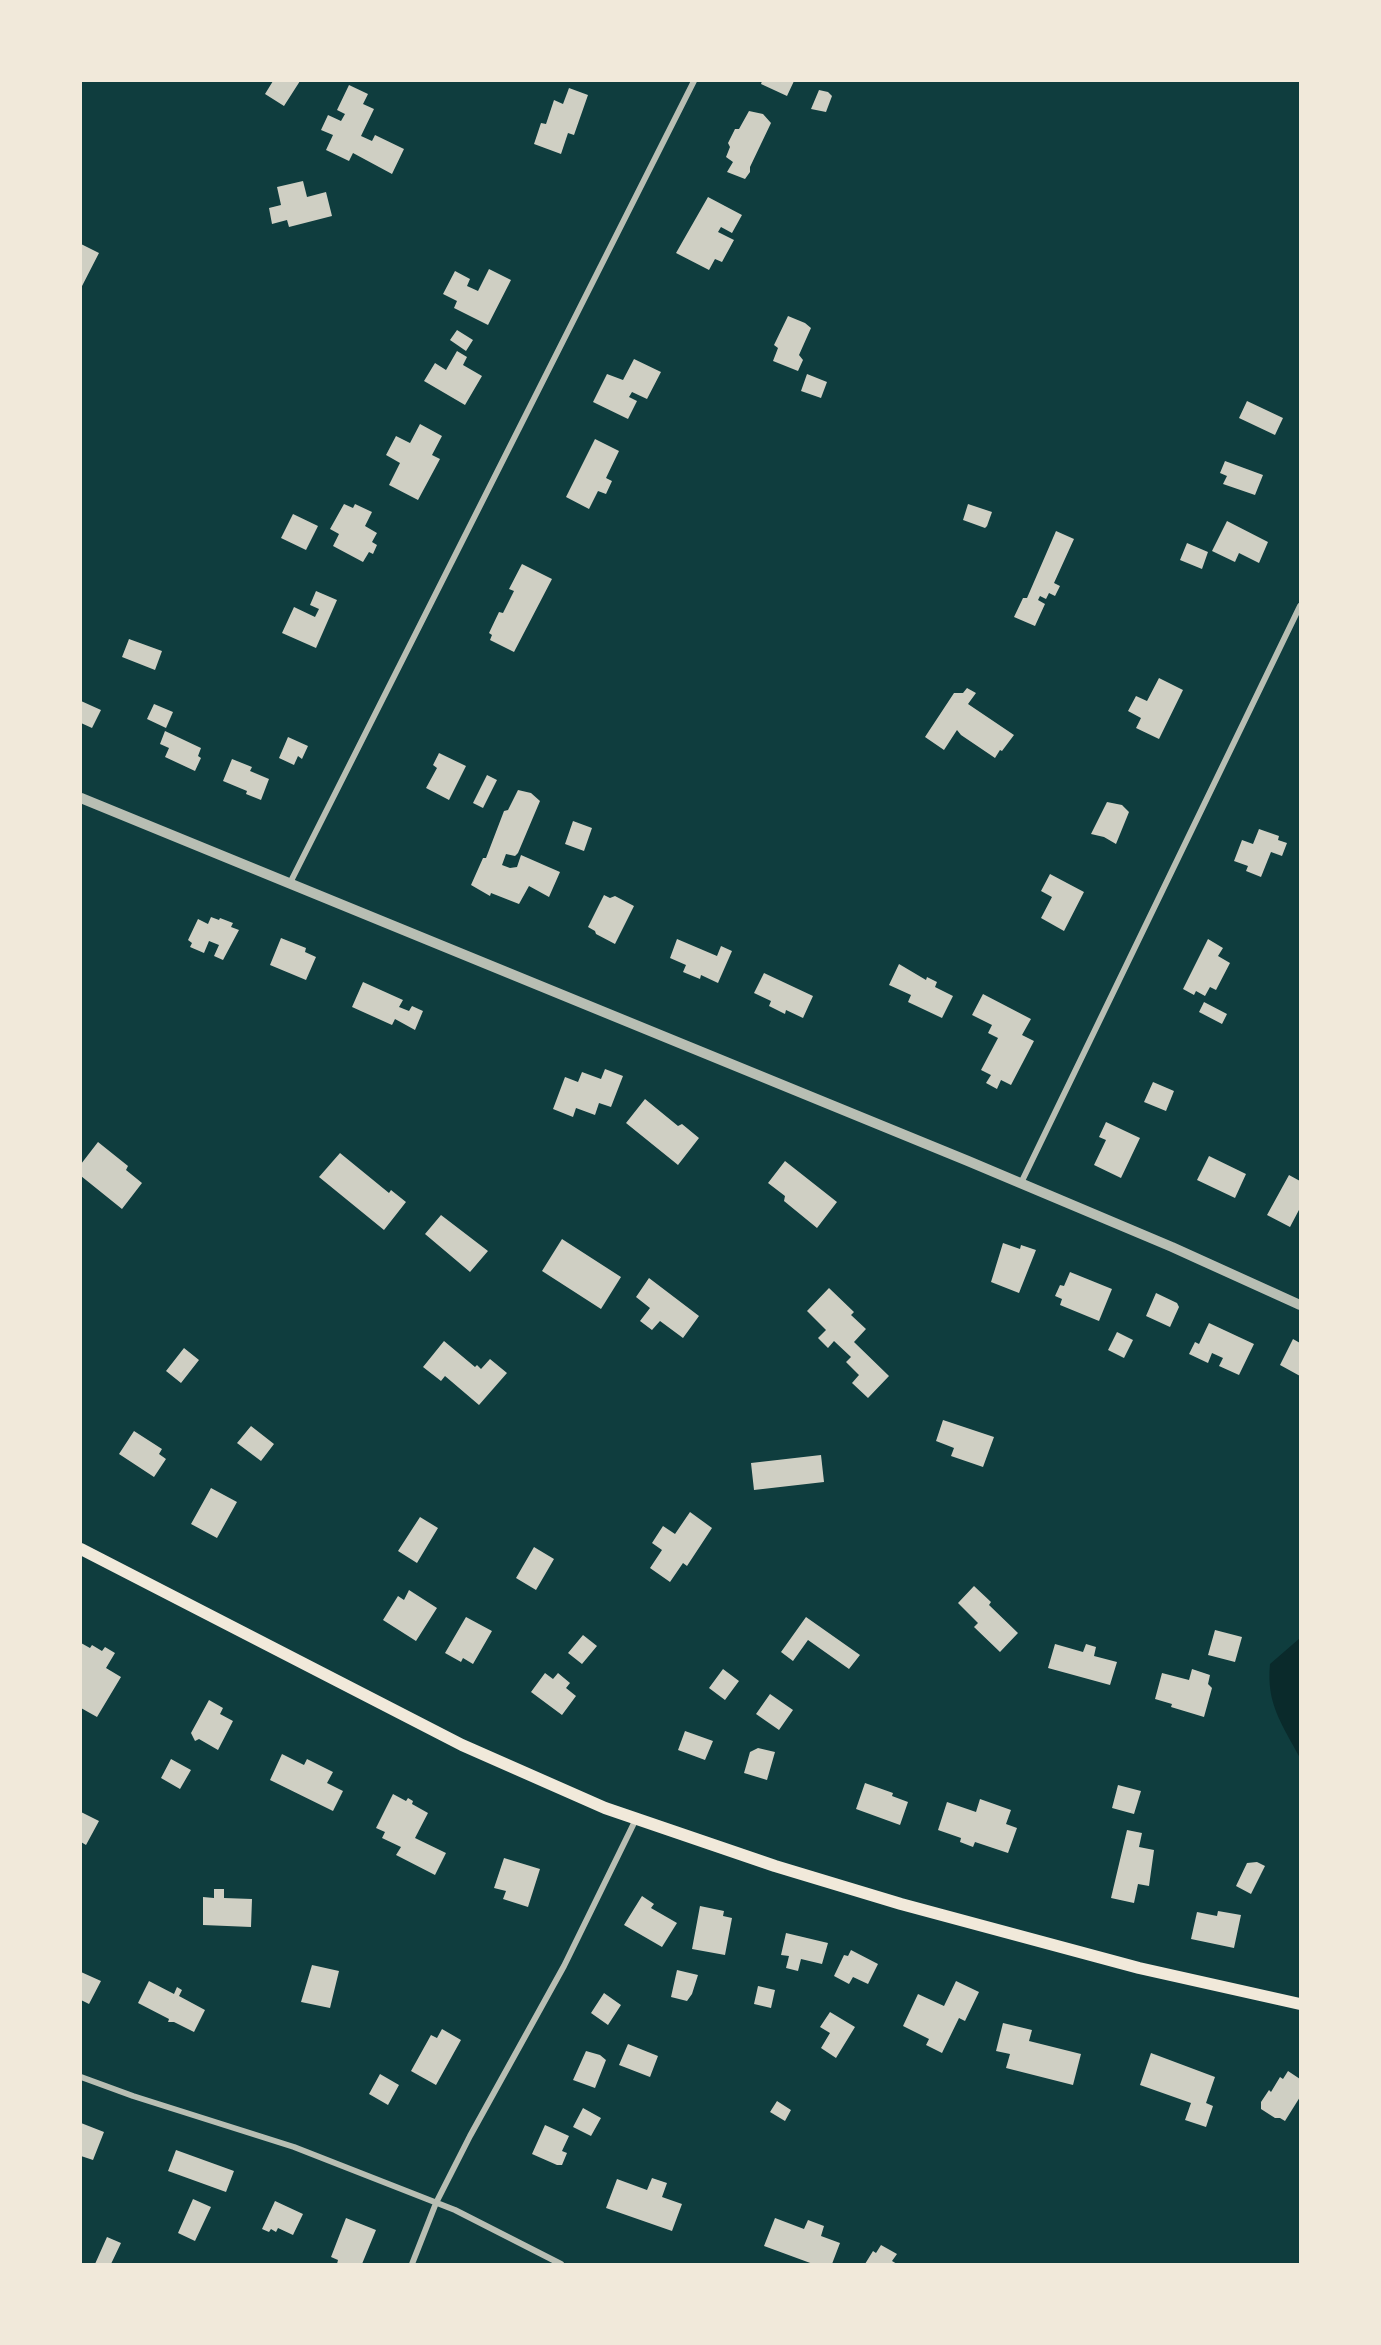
<!DOCTYPE html>
<style>
body{margin:0}
#map{position:relative;width:1381px;height:2345px;overflow:hidden;background:#0f3d3e;font-family:Cabin,sans-serif}
canvas{display:block}
.frame{position:absolute;inset:0;border:82px solid #f1e9da;pointer-events:none}
</style>
<div id="map">
<canvas width="1381" height="2345"></canvas>
<div class="frame"></div>
</div>
<script>
const ctx = document.querySelector('canvas').getContext('2d');
ctx.lineJoin = 'round';
function fillPath(path, color) {
  ctx.fillStyle = color;
  ctx.fill(path, 'evenodd');
}
function strokePath(path, color, width, dash) {
  ctx.strokeStyle = color;
  ctx.lineWidth = width;
  ctx.lineCap = dash ? 'butt' : 'round';
  ctx.setLineDash(dash || []);
  ctx.stroke(path);
}
const water = new Path2D(`
 M1300 1638V1758C1282 1724 1266 1704 1270 1664Z`);
const building = new Path2D(`
 M273 81H300L284 106 265 94Z
 M762 81H794L787 96 761 84Z
 M349 85 368 94 363 104 374 109 361 136 372 141 375 135 404 149 392 174 353 153 349 161 326 150 333 135 321 130 328 115 341 121 345 114 337 110Z
 M569 88 588 95 574 135 568 133 561 154 534 144 541 123 546 124 554 100 563 104Z
 M819 90 828 92 832 96 826 112 811 109Z
 M749 111 763 114 771 123 750 167V172L745 179 727 172 733 162 726 157 730 147 728 143 735 129H739Z
 M303 181 307 197 326 192 332 216 289 227 287 220 272 224 269 208 281 205 277 187Z
 M708 197 742 215 732 233 721 227 718 232 734 240 722 262 715 259 709 270 676 253Z
 M81 244 99 253 81 288Z
 M489 269 511 280 488 325 454 308 457 301 443 294 455 271 470 279 467 286 478 291Z
 M788 316 805 323 811 328 799 355 803 360 798 371 773 361 778 348 774 345Z
 M457 330 473 340 466 351 450 340Z
 M457 351 467 357 463 365 482 376 465 405 424 381 435 363 446 370Z
 M634 359 661 372 647 399 632 392 629 397 637 401 628 419 593 402 607 374 623 380Z
 M807 374 827 382 821 398 801 391Z
 M1247 401 1283 418 1275 435 1239 418Z
 M420 424 442 436 432 455 440 459 418 500 389 485 400 463 386 455 396 436 410 443Z
 M595 439 619 451 606 478 612 481 606 494 598 491 589 509 566 497Z
 M1225 461 1263 475 1255 495 1223 484 1227 476 1220 473Z
 M344 504 353 508 355 504 372 512 365 526 377 533 372 542 377 545 373 554 369 552 363 562 333 546 339 534 330 529Z
 M968 504 992 512 987 526 985 528 963 520Z
 M293 514 318 526 306 550 281 538Z
 M1227 521 1268 542 1259 563 1239 553 1235 562 1212 551Z
 M1056 531 1074 539 1054 583 1060 586 1055 596 1049 593 1046 599 1040 596 1038 600 1045 604 1035 626 1014 617 1023 598H1027Z
 M1187 543 1208 552 1202 569 1180 560Z
 M522 564 552 579 514 652 490 640 492 635 489 633 499 612 503 613 514 591 509 589Z
 M316 591 337 600 316 648 282 633 294 607 315 617 319 609 310 605Z
 M129 639 162 651 155 670 122 657Z
 M1159 678 1183 690 1159 739 1136 728 1141 718 1128 711 1136 696 1147 701Z
 M967 688 976 693 968 704 1014 735 1002 751 1000 750 995 758 961 735 957 730 944 750 925 737 954 693H963Z
 M81 701 101 710 92 728 81 723Z
 M154 704 173 712 166 728 147 719Z
 M165 731 201 748 198 756 201 758 195 771 165 757 169 748 160 744Z
 M288 737 308 746 302 759 298 756 294 765 279 758Z
 M439 753 466 766 449 800 426 788 437 768 433 765Z
 M232 759 252 767 250 771 269 779 261 800 246 794 247 791 223 781Z
 M487 775 497 780 483 808 473 803Z
 M518 790 531 793 540 801 518 853 515 856 506 854 502 865 510 868 517 867 521 855 560 872 549 897 529 886 519 904 491 893 490 896 471 885 483 858H486L504 811 508 810Z
 M1107 802 1122 805 1129 812 1116 844 1104 837 1091 834Z
 M573 821 592 828 584 851 565 844Z
 M1259 829 1279 836 1278 840 1287 843 1282 856 1271 852 1261 877 1246 871 1248 866 1234 861 1242 840 1253 844Z
 M1050 874 1084 892 1064 931 1041 918 1052 897 1041 891Z
 M604 895 610 898 615 896 634 906 615 944 596 934 595 931 588 927Z
 M211 917 219 920 220 918 233 923 231 927 239 930 223 960 214 956 219 945 209 941 204 953 190 947 192 943 188 940 198 919 208 924Z
 M281 938 306 948 305 952 316 957 306 980 270 965Z
 M677 939 717 956 721 946 732 951 718 983 701 975 700 979 683 972 686 965 670 958Z
 M1208 939 1223 948 1218 956 1230 963 1216 990 1210 987 1205 996 1196 991 1194 995 1183 989Z
 M899 964 926 980 927 977 937 982 935 987 953 996 942 1018 908 1002 911 995 889 985Z
 M764 973 813 996 803 1018 786 1010 785 1014 769 1006 771 1001 754 993Z
 M363 982 403 1000 399 1007 409 1011 412 1006 423 1011 415 1030 395 1019 392 1025 352 1007Z
 M983 994 1031 1019 1022 1035 1034 1041 1011 1085 1001 1080 997 1089 986 1083 991 1075 981 1070 998 1038 988 1033 992 1025 972 1015Z
 M1204 1002 1227 1014 1222 1024 1199 1012Z
 M605 1069 623 1076 611 1107 599 1103 595 1115 576 1108 573 1117 553 1109 565 1077 578 1082 582 1072 601 1079Z
 M1153 1082 1174 1091 1166 1111 1144 1102Z
 M645 1099 678 1126 682 1124 699 1138 678 1165 626 1123Z
 M1106 1122 1140 1138 1121 1178 1094 1165 1106 1140 1099 1137Z
 M98 1142 128 1166 126 1170 142 1183 122 1209 81 1176V1164Z
 M340 1153 389 1193 391 1190 406 1202 384 1230 319 1177Z
 M1209 1156 1246 1174 1235 1198 1197 1180Z
 M785 1161 837 1202 817 1228 784 1201 785 1196 768 1183Z
 M1289 1175 1300 1181V1208L1290 1227 1267 1215Z
 M441 1215 488 1251 470 1272 425 1234Z
 M562 1239 621 1277 601 1309 542 1271Z
 M1003 1243 1020 1249 1021 1245 1036 1250 1019 1293 991 1282Z
 M1070 1272 1112 1289 1099 1321 1060 1305 1062 1299 1055 1296 1060 1285 1064 1286Z
 M649 1278 699 1316 683 1338 660 1321 652 1330 640 1321 650 1308 636 1297Z
 M829 1288 854 1312 851 1315 866 1329 854 1342 889 1376 868 1398 852 1383 859 1375 846 1362 851 1357 834 1341 828 1348 818 1338 826 1330 807 1311Z
 M1156 1293 1177 1303 1179 1307 1170 1327 1146 1316Z
 M1209 1323 1254 1344 1239 1375 1219 1366 1223 1358 1212 1353 1208 1363 1189 1354 1195 1342 1199 1344Z
 M1117 1332 1133 1340 1124 1358 1108 1350Z
 M1293 1339 1300 1343V1376L1280 1365Z
 M444 1341 475 1367 477 1365 481 1369 490 1359 507 1373 479 1405 445 1376 441 1381 423 1367Z
 M184 1348 199 1360 181 1383 166 1371Z
 M943 1420 994 1437 983 1467 951 1456 954 1448 936 1441Z
 M251 1426 274 1444 261 1461 237 1443Z
 M134 1431 162 1449 159 1454 166 1459 154 1477 119 1454Z
 M821 1455 824 1482 754 1490 751 1463Z
 M211 1488 237 1502 217 1538 191 1524Z
 M690 1512 712 1528 687 1566 683 1563 670 1582 650 1568 662 1550 652 1543 663 1526 675 1534Z
 M420 1517 438 1528 417 1563 398 1551Z
 M534 1547 554 1559 536 1590 516 1578Z
 M974 1586 991 1602 989 1605 1018 1633 1000 1652 974 1627 978 1623 958 1603Z
 M409 1590 437 1608 416 1641 383 1620 398 1596 404 1600Z
 M466 1617 492 1631 473 1664 463 1658 461 1662 445 1653Z
 M806 1617 860 1655 849 1669 808 1640 793 1661 781 1652Z
 M1215 1630 1242 1637 1235 1662 1208 1655Z
 M583 1635 597 1646 582 1664 568 1653Z
 M81 1643 90 1648 92 1645 102 1651 105 1647 115 1653 106 1668 121 1677 97 1717 81 1708Z
 M1055 1644 1083 1652 1086 1644 1096 1647 1094 1656 1117 1662 1110 1685 1048 1668Z
 M723 1669 739 1681 725 1700 709 1688Z
 M1192 1669 1210 1675 1208 1684 1212 1688 1204 1717 1171 1707 1172 1704 1155 1699 1162 1673 1189 1680Z
 M545 1673 553 1679 558 1673 570 1683 566 1688 576 1696 562 1715 531 1692Z
 M770 1694 793 1710 779 1730 756 1714Z
 M209 1700 223 1708 220 1714 233 1721 218 1750 199 1739 195 1741 191 1733Z
 M685 1731 713 1741 705 1760 678 1750Z
 M758 1748 775 1752 767 1780 744 1773 750 1752Z
 M282 1754 304 1765 307 1759 333 1772 327 1783 343 1791 333 1811 270 1780Z
 M171 1759 191 1770 180 1789 161 1778Z
 M865 1783 893 1793 892 1796 908 1802 900 1825 856 1809Z
 M1118 1785 1141 1791 1134 1814 1112 1808Z
 M393 1794 406 1801 408 1798 413 1801 412 1804 428 1813 415 1838 446 1853 435 1875 396 1855 401 1847 382 1838 385 1832 376 1828Z
 M980 1799 1011 1810 1006 1824 1017 1828 1008 1853 975 1842 973 1847 960 1842 961 1838 938 1830 947 1802 976 1812Z
 M81 1812 99 1821 86 1845 81 1842Z
 M1127 1830 1142 1833 1139 1847 1154 1850 1149 1886 1138 1884 1134 1903 1111 1898Z
 M504 1858 540 1869 528 1907 503 1899 506 1891 494 1888Z
 M1257 1862 1265 1866 1251 1894 1236 1886 1247 1863Z
 M214 1889H224V1898L252 1899 251 1927 203 1925V1897L214 1898Z
 M642 1896 654 1904 651 1908 677 1923 662 1947 624 1925Z
 M700 1906 724 1911 723 1916 732 1918 725 1955 692 1949Z
 M1218 1911 1241 1915 1234 1948 1191 1939 1197 1912 1217 1916Z
 M786 1933 828 1943 822 1964 801 1959 798 1971 786 1968 789 1956 781 1955Z
 M851 1950 878 1964 868 1984 853 1977 849 1984 834 1976 844 1955 848 1956Z
 M312 1965 339 1971 330 2008 301 2002Z
 M677 1970 698 1975 692 1994 687 2001 671 1997Z
 M81 1972 101 1981 89 2004 81 2000Z
 M149 1981 174 1994 177 1987 182 1990 179 1996 205 2010 194 2032 174 2022H168L169 2019 138 2003Z
 M956 1981 979 1992 965 2021 959 2018 942 2053 926 2045 929 2039 903 2026 918 1994 944 2006Z
 M758 1986 775 1990 771 2008 754 2004Z
 M604 1993 621 2005 608 2025 591 2013Z
 M830 2012 855 2027 836 2058 821 2048 830 2033 820 2027Z
 M1003 2023 1032 2030 1029 2041 1081 2054 1073 2085 1006 2068 1010 2054 996 2051Z
 M442 2029 461 2040 436 2085 411 2071 431 2035 437 2038Z
 M628 2044 658 2056 650 2077 619 2065Z
 M586 2051 600 2055 606 2060 595 2088 573 2080Z
 M1151 2053 1215 2077 1206 2103 1213 2106 1206 2127 1185 2120 1191 2103 1140 2085Z
 M1288 2071 1300 2079V2097L1285 2121 1280 2118H1275L1261 2109V2102L1269 2090 1271 2092 1280 2077 1283 2079Z
 M380 2074 399 2085 388 2105 369 2094Z
 M777 2101 791 2110 785 2121 770 2112Z
 M583 2108 601 2118 591 2136 573 2127Z
 M81 2123 104 2132 93 2160 81 2156Z
 M545 2125 569 2136 562 2151 567 2153 562 2165H557L532 2154Z
 M176 2150 234 2171 226 2192 168 2171Z
 M652 2178 667 2183 662 2197 682 2204 672 2231 606 2208 617 2179 647 2190Z
 M193 2199 211 2207 195 2241 178 2233Z
 M275 2201 303 2214 293 2235 278 2228 276 2232 271 2229 269 2232 262 2229Z
 M346 2218 376 2230 362 2264H337L338 2260 331 2257Z
 M775 2218 804 2229 808 2220 824 2226 821 2236 840 2243 832 2264H813L764 2246Z
 M107 2237 121 2243 111 2264H95Z
 M881 2245 897 2254 892 2261 897 2264H865L873 2251 876 2253Z`);
const minor = new Path2D(`
 M290 883 694 81
 M1021 1183 1300 606
 M81 2077 133 2096 294 2147 455 2210 561 2264
 M412 2264 436 2203 470 2136 564 1966 636 1819`);
const tertiary = new Path2D(`
 M81 798 968 1161 1172 1247 1300 1305`);
const secondary = new Path2D(`
 M81 1549 462 1745 605 1808 775 1866 901 1904 1139 1968 1300 2004`);
fillPath(water, '#0a2a2b');
fillPath(building, '#cfcfc3');
strokePath(minor, '#b8beb3', 6);
strokePath(tertiary, '#b8beb3', 10);
strokePath(secondary, '#f1e9da', 12);
</script>
